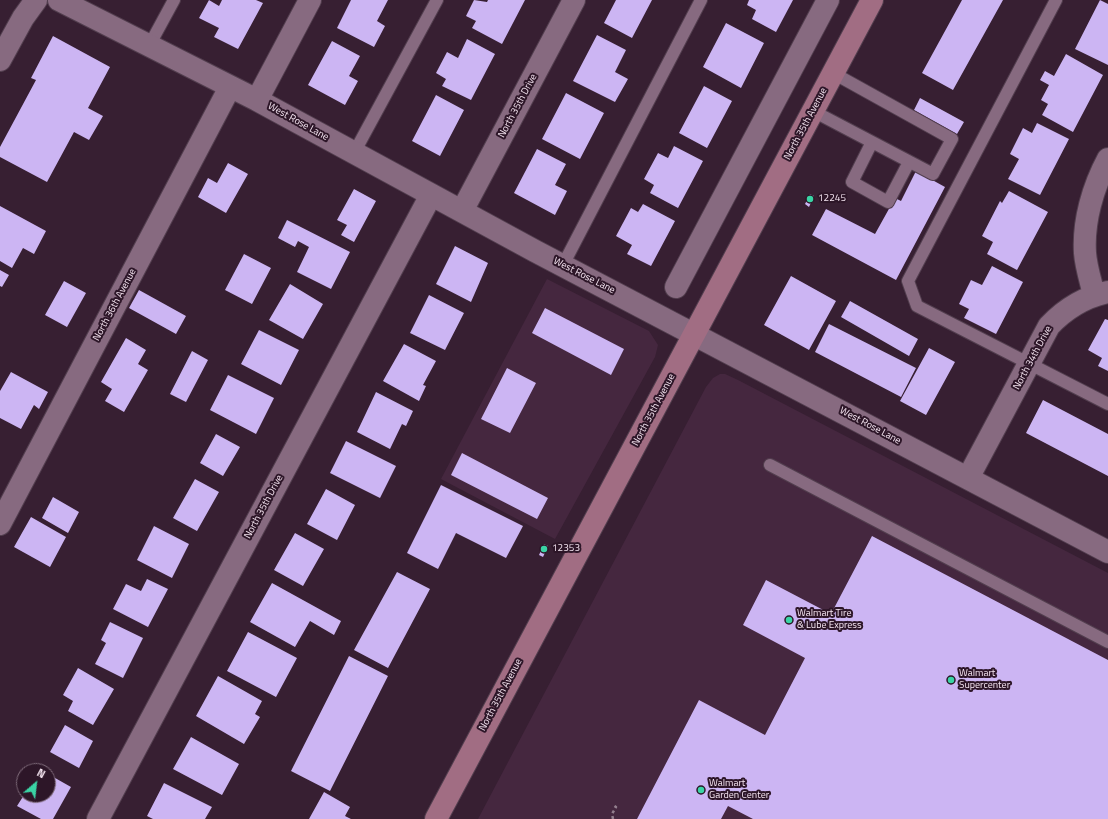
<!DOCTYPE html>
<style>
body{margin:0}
#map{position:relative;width:1108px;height:819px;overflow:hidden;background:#371f32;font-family:"Titillium Web",sans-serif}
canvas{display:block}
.north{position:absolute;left:16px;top:763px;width:40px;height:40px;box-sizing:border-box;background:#2d1628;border:1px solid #7e6a79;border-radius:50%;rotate:28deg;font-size:11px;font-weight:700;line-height:16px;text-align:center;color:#f7e7f3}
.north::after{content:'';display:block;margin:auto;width:14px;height:18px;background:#3ad4a5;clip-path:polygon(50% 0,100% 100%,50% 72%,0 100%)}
</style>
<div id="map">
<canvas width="1108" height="819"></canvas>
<div class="north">N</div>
</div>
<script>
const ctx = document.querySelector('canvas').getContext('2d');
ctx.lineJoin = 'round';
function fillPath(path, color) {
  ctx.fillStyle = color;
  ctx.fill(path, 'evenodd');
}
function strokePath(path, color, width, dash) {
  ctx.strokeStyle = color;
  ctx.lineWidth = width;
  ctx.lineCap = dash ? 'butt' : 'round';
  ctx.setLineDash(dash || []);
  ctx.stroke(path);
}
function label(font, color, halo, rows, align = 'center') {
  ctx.font = font + ' "Titillium Web",sans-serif';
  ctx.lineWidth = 4;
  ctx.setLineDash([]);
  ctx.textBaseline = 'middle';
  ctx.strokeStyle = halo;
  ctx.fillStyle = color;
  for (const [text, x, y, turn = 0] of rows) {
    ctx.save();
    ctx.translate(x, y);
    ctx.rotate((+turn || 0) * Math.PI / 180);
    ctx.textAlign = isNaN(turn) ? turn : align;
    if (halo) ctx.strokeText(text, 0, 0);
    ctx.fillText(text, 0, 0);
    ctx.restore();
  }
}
const built = new Path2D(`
 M547 279 649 331 658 345 655 357 555 539 441 479Z
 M720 374H725L738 380 1108 573V819H478L706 387 713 378Z`);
const building = new Path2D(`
 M209 0 219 6 222 0H256L263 3 238 49 214 37 219 28 199 18Z
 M351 0H388L377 21 385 26 374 47 337 28Z
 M474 0 487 2 488 0H525L502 44 472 28 476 21 466 16Z
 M616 0H652L632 38 604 23Z
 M749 0H793L776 32 752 19 756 10 747 5Z
 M962 0H1003L953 90 922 73Z
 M1100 0 1108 4V65L1075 49Z
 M726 23 764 43 741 88 703 67Z
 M597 35 626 50 615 72 628 79 615 102 573 81Z
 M53 36 110 67 88 108 103 116 89 140 74 132 47 182 0 157V147L36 80 31 78Z
 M467 39 495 54 471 100 442 86 446 79 436 73 447 52 458 58Z
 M332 41 360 56 349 76 358 81 345 105 308 85Z
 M1066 54 1103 75 1073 132 1042 115 1048 104 1041 100 1049 85 1040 80 1045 71 1054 76Z
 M704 86 732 101 707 148 679 133Z
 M566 93 604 113 580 159 542 139Z
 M436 95 464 110 440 156 412 141Z
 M920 98 964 122 957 134 914 110Z
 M1037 123 1069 139 1040 195 1008 179 1019 159 1010 154 1023 128 1032 133Z
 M674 146 703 161 678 208 650 193 654 185 644 179 658 153 668 158Z
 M537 149 566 164 555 185 567 191 555 215 514 193Z
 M228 163 248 174 226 213 198 197 208 178 217 183Z
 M916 171 945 187 896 280 812 235 826 209 875 234 895 198 901 201Z
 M354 189 376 201 354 242 341 235 347 225 337 220Z
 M1009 191 1048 212 1017 270 987 254 993 242 982 236 1000 201 1002 203Z
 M810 194 814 196 809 207 805 204Z
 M643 204 675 221 651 266 627 254 632 245 616 236 631 208 638 212Z
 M0 206 46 231 34 254 23 248 12 268 0 261Z
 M287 220 350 252 331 289 297 272 309 247 298 241 295 247 278 238Z
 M455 246 488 263 471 302 436 284Z
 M244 254 271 268 252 304 225 290Z
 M992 266 1023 282 996 334 964 318 969 309 959 304 971 280 982 285Z
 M0 270 9 275 2 287 0 286Z
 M791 276 836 301 809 350 764 325Z
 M64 281 86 293 67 327 45 315Z
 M290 284 323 304 303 339 269 320Z
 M139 290 186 316 176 334 129 308Z
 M429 295 464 313 445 350 410 333Z
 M850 301 918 339 909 356 841 317Z
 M545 308 624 349 611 375 532 333Z
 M1105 319 1108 320V371L1098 366 1102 358 1088 350Z
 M829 324 916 368 901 397 815 352Z
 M259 330 299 350 281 385 241 364Z
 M126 338 146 350 138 364 148 370 124 412 105 401 112 389 101 382Z
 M404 344 436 361 423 385 426 386 419 401 383 381Z
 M929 348 955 362 926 415 900 401Z
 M192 351 208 360 186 402 170 394Z
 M507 368 536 383 510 433 481 419Z
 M11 372 48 392 39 409 34 405 21 429 0 418V391Z
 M228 375 274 398 256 434 210 410Z
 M376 392 413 411 406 426 402 424 390 449 357 432Z
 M1043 400 1108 434V476L1026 433Z
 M216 434 240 447 223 476 200 463Z
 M346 441 396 466 380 498 330 473Z
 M462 453 548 498 537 519 451 475Z
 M195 479 219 492 197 531 173 518Z
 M441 485 523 526 506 558 456 533 438 569 407 553Z
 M326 489 355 505 337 540 307 524Z
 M53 497 79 512 68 533 42 518Z
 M31 517 66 537 50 567 14 547Z
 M154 526 189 544 172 578 137 560Z
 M295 533 324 549 303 586 274 570Z
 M872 536 1108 660V819H753L728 806 721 819H637L699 700 765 735 805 658 743 625 766 580 831 614Z
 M544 544 548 546 543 557 539 555Z
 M397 572 430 589 388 668 354 650Z
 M147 579 168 589 148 627 113 609 126 584 141 591Z
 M272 583 341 621 334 635 310 621 295 647 250 622Z
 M110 622 143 638 123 678 95 664 106 643 101 640Z
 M248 632 297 658 276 697 227 671Z
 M349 656 388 676 330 791 291 771Z
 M78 668 114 689 93 725 68 711 73 701 63 695Z
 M218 676 262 701 255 714 260 717 244 744 196 716Z
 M65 725 93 741 79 768 50 752Z
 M191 737 239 764 222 795 173 769Z
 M48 774 71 787 53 819H41L17 806 24 795H48Z
 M164 783 212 807 205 819H153L147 816Z
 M324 792 350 807 345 816 351 819H309Z`);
const path = new Path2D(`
 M613 819 612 814 616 807 613 805`);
const service = new Path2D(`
 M1056 0 908 281 917 306 1108 404
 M149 46 174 0
 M813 111 933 174 952 139 833 73
 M872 142 852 182 888 202 909 162
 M354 153 437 0
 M563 265 701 0
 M770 465 1108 642`);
const minor = new Path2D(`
 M59 0 257 100 535 251 1108 552
 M0 60 23 18 36 0
 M257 100 310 0
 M462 211 574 0
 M676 287 828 0
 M1094 295C1091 282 1086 267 1085 253 1083 221 1093 187 1108 159
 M968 478 1049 326C1066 308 1084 297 1108 292
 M0 524 230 87
 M98 819 431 195`);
const secondary = new Path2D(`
 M436 819 872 0`);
const markers = [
 [810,199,4,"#3ad4a5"],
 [544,549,4,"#3ad4a5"],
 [789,620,4,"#3ad4a5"],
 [951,680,4,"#3ad4a5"],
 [701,790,4,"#3ad4a5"]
];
const streetNames = [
 ["North 35th Drive",518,106,-62],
 ["West Rose Lane",298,122,29],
 ["North 35th Avenue",806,124,-62],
 ["West Rose Lane",584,276,27],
 ["North 36th Avenue",115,305,-62],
 ["North 34th Drive",1033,358,-62],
 ["North 35th Avenue",654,410,-62],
 ["West Rose Lane",870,426,28],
 ["North 35th Drive",264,507,-62],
 ["North 35th Avenue",501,695,-62]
];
const poiNames = [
 ["12245",818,199],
 ["12353",552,549],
 ["Walmart Tire",797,614],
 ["& Lube Express",797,626],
 ["Walmart",959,674],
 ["Supercenter",959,686],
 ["Walmart",709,784],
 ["Garden Center",709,796]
];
fillPath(built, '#45273f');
fillPath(building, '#ccb5f3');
strokePath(service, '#523e4e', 14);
strokePath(minor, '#523e4e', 24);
strokePath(secondary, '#523e4e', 24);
strokePath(path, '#937f8e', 2.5, [3, 3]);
strokePath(service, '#876a80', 12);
strokePath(minor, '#876a80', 22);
strokePath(secondary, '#a16d83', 22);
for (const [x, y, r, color] of markers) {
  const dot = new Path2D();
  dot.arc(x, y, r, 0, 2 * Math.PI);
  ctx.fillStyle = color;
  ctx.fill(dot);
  strokePath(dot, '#2d1628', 1.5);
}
label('10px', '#f7e7f3', '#2d1628', streetNames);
label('10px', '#f7e7f3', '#2d1628', poiNames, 'left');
</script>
